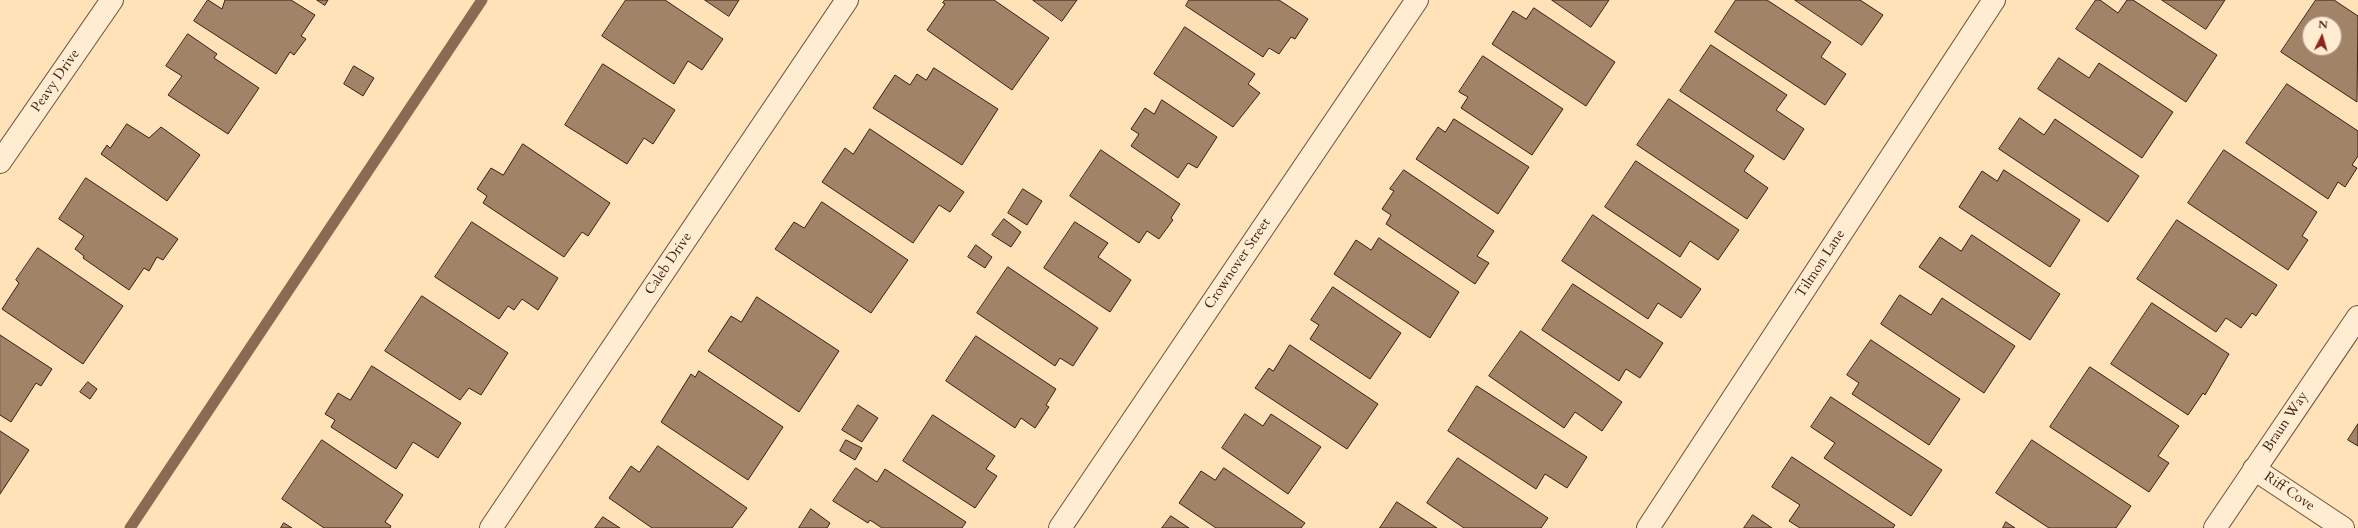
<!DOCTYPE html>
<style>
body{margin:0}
#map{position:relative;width:2358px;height:528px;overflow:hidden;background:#ffe2b8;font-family:Cardo,serif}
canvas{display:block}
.north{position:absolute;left:2302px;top:16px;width:40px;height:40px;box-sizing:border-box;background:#ffecd1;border:1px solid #b19a85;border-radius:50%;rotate:5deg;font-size:11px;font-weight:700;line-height:16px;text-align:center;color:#3c1e12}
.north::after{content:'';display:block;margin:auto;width:14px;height:18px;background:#8f2418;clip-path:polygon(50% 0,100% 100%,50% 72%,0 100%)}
</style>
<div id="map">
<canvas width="2358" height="528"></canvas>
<div class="north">N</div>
</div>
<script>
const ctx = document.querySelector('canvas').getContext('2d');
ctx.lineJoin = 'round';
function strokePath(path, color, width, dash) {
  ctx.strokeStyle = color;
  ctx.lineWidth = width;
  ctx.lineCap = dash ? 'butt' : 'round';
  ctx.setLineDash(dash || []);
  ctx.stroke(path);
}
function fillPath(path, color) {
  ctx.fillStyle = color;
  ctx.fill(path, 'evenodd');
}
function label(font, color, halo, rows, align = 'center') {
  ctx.font = font + ' Cardo,serif';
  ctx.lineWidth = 4;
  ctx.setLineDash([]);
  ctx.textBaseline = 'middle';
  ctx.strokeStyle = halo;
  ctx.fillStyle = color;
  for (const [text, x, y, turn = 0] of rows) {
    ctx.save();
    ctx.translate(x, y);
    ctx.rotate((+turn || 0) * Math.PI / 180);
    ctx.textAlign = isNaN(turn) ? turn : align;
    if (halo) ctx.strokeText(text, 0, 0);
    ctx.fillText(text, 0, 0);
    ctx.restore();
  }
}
const stream = new Path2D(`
 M130 528 482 0`);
const building = new Path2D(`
 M208 0 222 9 225 0H291L315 15 301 36 306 39 294 55 290 52 276 74 194 21Z
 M317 0H328L325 5Z
 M626 0H665L723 39 702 70 688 61 674 84 602 36Z
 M705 0H739L729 16Z
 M945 0H994L1049 38 1012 90 927 30 945 4 943 3Z
 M1033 0H1077L1062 21Z
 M1189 0H1279L1308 19 1295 39 1291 37 1279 54 1269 48 1263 57 1186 6Z
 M1552 0H1609L1591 27Z
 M1736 0H1767L1831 42 1821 57 1846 74 1825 105 1715 32Z
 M1795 0H1860L1883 15 1862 45Z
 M2096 0H2100L2118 13 2127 0H2133L2217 55 2186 102 2076 29Z
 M2162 0H2225L2206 29Z
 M2316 0H2334L2358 16 2357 102 2281 52ZM2310 24H2334V48H2310Z
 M1534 8 1615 62 1586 106 1492 44 1513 11 1526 19Z
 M1185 27 1255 74 1248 84 1260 93 1233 127 1154 74Z
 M188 34 217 54 214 58 259 88 228 134 168 95 182 76 166 66Z
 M1711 45 1787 95 1776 110 1804 129 1784 160 1680 91Z
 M1483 56 1563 109 1532 155 1461 108 1468 97 1459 92Z
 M2059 58 2089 78 2099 63 2173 112 2142 158 2038 89Z
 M603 64 675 110 653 144 644 138 627 164 565 125Z
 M354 66 374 78 363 96 344 84Z
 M934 68 998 109 962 165 873 108 895 75 910 85 917 74 926 80Z
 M2287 84 2358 131V156L2352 165 2357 168 2345 187 2338 182 2328 199 2246 143Z
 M1669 99 1754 156 1744 171 1768 188 1747 219 1637 145Z
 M1162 100 1217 137 1197 168 1188 163 1178 178 1131 146 1139 134 1131 129 1145 108 1154 114Z
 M2020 118 2044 135 2055 119 2139 176 2108 222 1999 149Z
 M1454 119 1529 167 1498 214 1416 159 1438 127 1445 132Z
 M127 124 149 138 161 127 200 155 167 201 101 154 107 145 110 148Z
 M870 129 964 192 950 212 939 205 913 243 822 182 845 148 853 154Z
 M523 144 610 203 588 236 582 232 564 257 483 203 487 196 477 189 491 168 503 175Z
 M1101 150 1180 204 1171 218 1173 220 1159 239 1147 231 1139 243 1070 196Z
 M2224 150 2317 212 2302 236 2308 240 2288 270 2188 203Z
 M1636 161 1739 230 1718 260 1690 241 1680 257 1605 207Z
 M1404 170 1494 231 1477 256 1489 263 1475 284 1386 224 1391 215 1382 209 1394 191 1390 189Z
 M2004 170 2080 220 2050 267 1959 207 1982 171 1997 181Z
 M86 178 178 239 163 260 157 257 149 271 144 268 129 290 83 258 84 256 75 249 84 236 59 219Z
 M1023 189 1042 201 1027 225 1008 213Z
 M822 202 908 260 871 313 775 249 794 222 804 228Z
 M1593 215 1701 289 1681 318 1658 303 1648 319 1562 261Z
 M1004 219 1021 232 1011 247 992 235Z
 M2177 220 2277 285 2256 316 2252 313 2241 328 2226 318 2216 332 2137 279Z
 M472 222 558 278 538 310 522 299 514 310 508 306 499 319 435 277Z
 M1075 222 1108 243 1098 257 1131 280 1110 312 1044 268Z
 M1972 235 2060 294 2030 340 1919 267 1940 237 1961 251Z
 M1379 238 1459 292 1430 338 1334 274 1356 240 1371 250Z
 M976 245 992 257 985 268 968 257Z
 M38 248 123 306 83 364 2 309 19 283 16 280Z
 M1008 267 1098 328 1073 366 1060 358 1055 366 977 313Z
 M1573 284 1663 343 1640 378 1626 369 1619 381 1542 330Z
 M1333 287 1401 333 1370 379 1310 339 1319 325 1311 320Z
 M1900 295 1931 315 1942 298 2015 346 1984 393 1881 324Z
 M422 296 508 353 481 395 469 388 460 400 385 351Z
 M757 297 839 351 799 412 708 351 731 316 741 322Z
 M2152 303 2229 354 2205 395 2203 393 2188 415 2111 364Z
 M1521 331 1622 402 1602 431 1575 412 1564 428 1489 376Z
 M0 335 52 369 41 386 36 383 11 422 0 415Z
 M976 336 1056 389 1046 405 1049 407 1035 428 1021 418 1015 428 946 381Z
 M1871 340 1960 399 1929 445 1852 394 1859 383 1847 375Z
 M1290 345 1378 404 1347 449 1255 388 1269 368 1273 371Z
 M372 366 461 423 438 458 413 442 396 469 331 427 335 420 325 414 338 393 350 400Z
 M2090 367 2179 426 2158 456 2169 463 2149 492 2050 427Z
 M699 371 783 427 748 480 661 422 691 374 695 377Z
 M88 382 97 389 90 399 80 392Z
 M1477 386 1587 457 1567 488 1545 474 1536 489 1448 431Z
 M1831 397 1942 470 1911 516 1824 458 1835 443 1811 427Z
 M858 405 878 418 862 442 842 430Z
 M1245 414 1263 426 1271 414 1321 447 1288 494 1222 448Z
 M933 415 995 456 986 469 997 476 975 508 903 461Z
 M2358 424V446L2348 440Z
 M0 431 29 450 0 494Z
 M322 440 403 495 385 522 391 526 390 528H324L282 499Z
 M846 440 862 448 855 460 840 451Z
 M2032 440 2131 506 2116 528H2049L1996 493Z
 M658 446 747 508 732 528H652L609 498 631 466 639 472Z
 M1792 457 1895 525 1893 528H1800L1789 521 1800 505 1772 487Z
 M1458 458 1548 518 1541 528H1464L1427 503Z
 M856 468 877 482 885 469 966 522 962 528H882L870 520 868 523 833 501Z
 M1224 468 1305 523 1301 528H1216L1179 503 1201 471 1215 480Z
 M1397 502 1437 528H1380Z
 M811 509 830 523 827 528H799Z
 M1753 515 1772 528H1744Z
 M1171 516 1189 528H1162Z
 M603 517 620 528H595Z
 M2006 522 2015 528H2003Z
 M284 523 292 528H281Z`);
const street = new Path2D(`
 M0 162 112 0
 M2254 469 2343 528
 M491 528 847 0
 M1060 528 1417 0
 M1648 528 1994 0
 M2215 528 2358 317`);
const streetNames = [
 ["Peavy Drive",56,81,-55],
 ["Caleb Drive",669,264,-56],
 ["Crownover Street",1238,264,-56],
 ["Tilmon Lane",1821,264,-57],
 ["Braun Way",2286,422,-56],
 ["Riff Cove",2289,492,34]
];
strokePath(stream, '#896b54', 11);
fillPath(building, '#a18468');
strokePath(building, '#3c1e12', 1);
strokePath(street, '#6d4f3c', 24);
strokePath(street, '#ffecd1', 22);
label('14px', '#3c1e12', '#ffecd1', streetNames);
</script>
